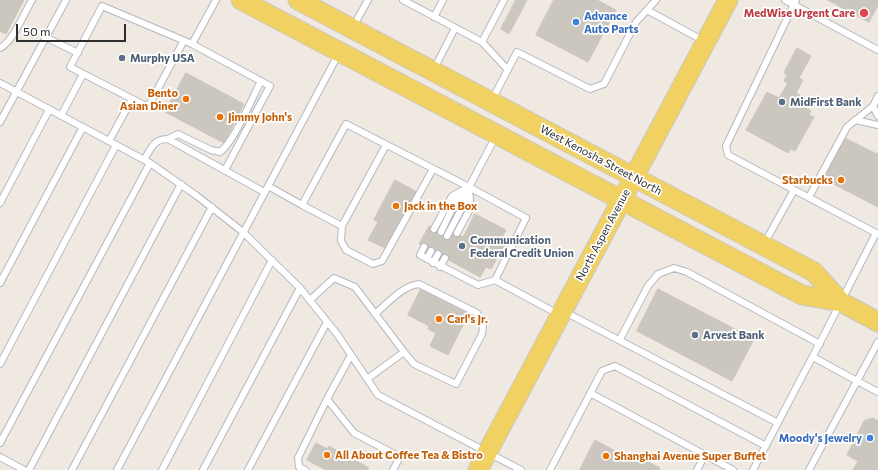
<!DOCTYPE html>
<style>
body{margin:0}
#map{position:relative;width:878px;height:470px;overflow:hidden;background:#efe9e1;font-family:Commissioner,sans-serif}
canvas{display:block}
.scale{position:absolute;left:16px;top:24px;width:110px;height:18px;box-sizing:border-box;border:2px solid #2e2e2e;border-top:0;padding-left:5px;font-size:12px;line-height:14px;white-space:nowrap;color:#2e2e2e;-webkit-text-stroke:3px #fff;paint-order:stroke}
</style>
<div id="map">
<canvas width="878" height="470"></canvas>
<div class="scale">50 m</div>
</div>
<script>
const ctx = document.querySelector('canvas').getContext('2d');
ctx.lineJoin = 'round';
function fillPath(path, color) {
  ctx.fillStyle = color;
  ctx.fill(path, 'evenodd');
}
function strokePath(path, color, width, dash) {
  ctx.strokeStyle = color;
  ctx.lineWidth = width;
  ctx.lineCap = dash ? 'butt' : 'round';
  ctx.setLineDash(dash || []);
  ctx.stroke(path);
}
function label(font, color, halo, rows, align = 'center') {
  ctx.font = font + ' Commissioner,sans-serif';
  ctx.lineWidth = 3.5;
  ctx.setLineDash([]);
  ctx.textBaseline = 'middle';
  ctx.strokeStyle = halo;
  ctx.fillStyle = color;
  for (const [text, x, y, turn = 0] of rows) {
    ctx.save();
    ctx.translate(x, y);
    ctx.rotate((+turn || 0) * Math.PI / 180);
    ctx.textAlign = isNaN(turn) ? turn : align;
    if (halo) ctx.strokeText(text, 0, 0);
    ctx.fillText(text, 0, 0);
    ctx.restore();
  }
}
const building = new Path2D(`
 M0 0H24L6 34 0 31Z
 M516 0H527L509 34 501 29Z
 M554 0H597L616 10 588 62 536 35Z
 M828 0H878V5L869 22Z
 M797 48 811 56 799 78 803 80 796 93 805 98 801 105 811 111 809 115 814 117 795 151 791 149 788 153 746 130 767 92 779 98 788 83 784 81 787 75 784 73Z
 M186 73 244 104 224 143 165 112Z
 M845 138 877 154 878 152V207L824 179Z
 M395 180 417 192 402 221 400 220 385 248 368 240 378 222 374 220Z
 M475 214 506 230 500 241 505 244 491 269 486 267 480 277 419 244 429 226 447 236 450 230 463 237Z
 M421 289 467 313 462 322 464 323 448 355 430 346 436 333 428 329 429 326 408 315Z
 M658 289 754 339 732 381 637 331Z
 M873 418 878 421V470H853L858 461 847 455 864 421Z
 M595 440 630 459 633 454 660 468 659 470H580Z
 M316 443 327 449 329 446 369 468 367 470H326L307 460Z`);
const service = new Path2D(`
 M403 0 482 42 508 70
 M785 0 878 50
 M796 0 726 146 728 155 878 234
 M647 10 704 41
 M434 17 443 0
 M353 27 368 0
 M45 37 78 53
 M183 42 148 107 70 67 102 6 192 44 216 0
 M482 42 504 0
 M192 44 270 86 225 170
 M0 48C13 42 24 13 32 0
 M434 69 455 28
 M0 83 150 163 197 196 243 232 300 288 337 334 378 395 521 470
 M878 96 873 106 878 116
 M492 100 517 52 590 89 604 84 636 22 656 0
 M61 116 83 74
 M855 120 878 125
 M0 122 66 0
 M168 139 178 134 211 150 220 152C234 142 252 98 261 81
 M109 141 132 99
 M144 160C151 149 153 139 168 139L264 192
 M268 186 302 205 346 124 469 187 526 218 495 280 558 314
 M809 197 847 127 873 106
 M0 203 49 110
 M302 205 342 226 386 145
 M342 226 341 241 346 250 373 264 382 261 433 169
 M434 229 452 196 469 187
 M441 232 456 201 467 190
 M457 233 471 207 469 191
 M447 236 463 206 469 187 496 136
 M764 244 794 190
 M424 247 420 255 478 285 495 280
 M427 259 431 251
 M433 263 438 254
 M440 267 445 258
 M0 283 83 127
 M310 300 334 278 355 287 404 352 414 364 456 384 482 334 483 326 477 313 419 284C402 286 388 303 375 314
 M565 312 778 423
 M620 339 648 286 658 274 674 268 687 272 820 344
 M878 342 857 381 878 392
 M351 355 327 399 354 433 400 457 393 470
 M0 364 116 145
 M367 379 404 352
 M590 393 733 470
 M0 443 150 163
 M0 457 24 470
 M29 470 181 184
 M72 470 212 207
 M117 470 339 53
 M162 470 272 260
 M203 470 300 288
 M248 470 327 322
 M305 470 299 467 298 458 327 399
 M550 470 602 371 615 366 766 446
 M697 470 705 455
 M753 470 825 333 876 233
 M809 470 857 381 813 357`);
const primary = new Path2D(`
 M241 0 802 295 841 302 878 322
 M298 0 814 272 841 302
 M478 470 728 0`);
const markers = [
 [864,13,5,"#e0444e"],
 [576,22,4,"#3f7fe0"],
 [122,58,4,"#5c6f8a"],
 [186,99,4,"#e8710a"],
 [782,102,4,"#5c6f8a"],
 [220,117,4,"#e8710a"],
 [841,180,4,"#e8710a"],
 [396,206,4,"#e8710a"],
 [462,246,4,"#5c6f8a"],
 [439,319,4,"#e8710a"],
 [695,335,4,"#5c6f8a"],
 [870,438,4,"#3f7fe0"],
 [327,455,4,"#e8710a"],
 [606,456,4,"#e8710a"]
];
const healthNames = [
 ["MedWise Urgent Care",855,13]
];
const shopNames = [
 ["Advance",584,16],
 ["Auto Parts",584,29],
 ["Moody's Jewelry",862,438,"right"]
];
const serviceNames = [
 ["Murphy USA",130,58],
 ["MidFirst Bank",790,102],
 ["Communication",470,240],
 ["Federal Credit Union",470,253],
 ["Arvest Bank",703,335]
];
const foodNames = [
 ["Bento",178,93,"right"],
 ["Asian Diner",178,106,"right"],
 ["Jimmy John's",228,117],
 ["Starbucks",833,180,"right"],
 ["Jack in the Box",404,206],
 ["Carl's Jr.",447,319],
 ["All About Coffee Tea & Bistro",335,455],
 ["Shanghai Avenue Super Buffet",614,456]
];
const streetNames = [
 ["West Kenosha Street North",601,160,28],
 ["North Aspen Avenue",603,235,-62]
];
fillPath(building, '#cbc7bf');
strokePath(building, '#cbc5ba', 1);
strokePath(service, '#b4b7c1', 8);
strokePath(primary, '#c9c9c9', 21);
strokePath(service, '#fff', 6);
strokePath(primary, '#f2d163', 19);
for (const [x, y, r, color] of markers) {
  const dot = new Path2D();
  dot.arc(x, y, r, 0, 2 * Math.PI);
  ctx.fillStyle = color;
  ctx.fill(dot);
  strokePath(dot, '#fff', 1.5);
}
label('bold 11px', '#be3a42', '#fff', healthNames, 'right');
label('bold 11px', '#366cbe', '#fff', shopNames, 'left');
label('bold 11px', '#4e5e75', '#fff', serviceNames, 'left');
label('bold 11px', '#c56008', '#fff', foodNames, 'left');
label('11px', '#2e2e2e', '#fff', streetNames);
</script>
